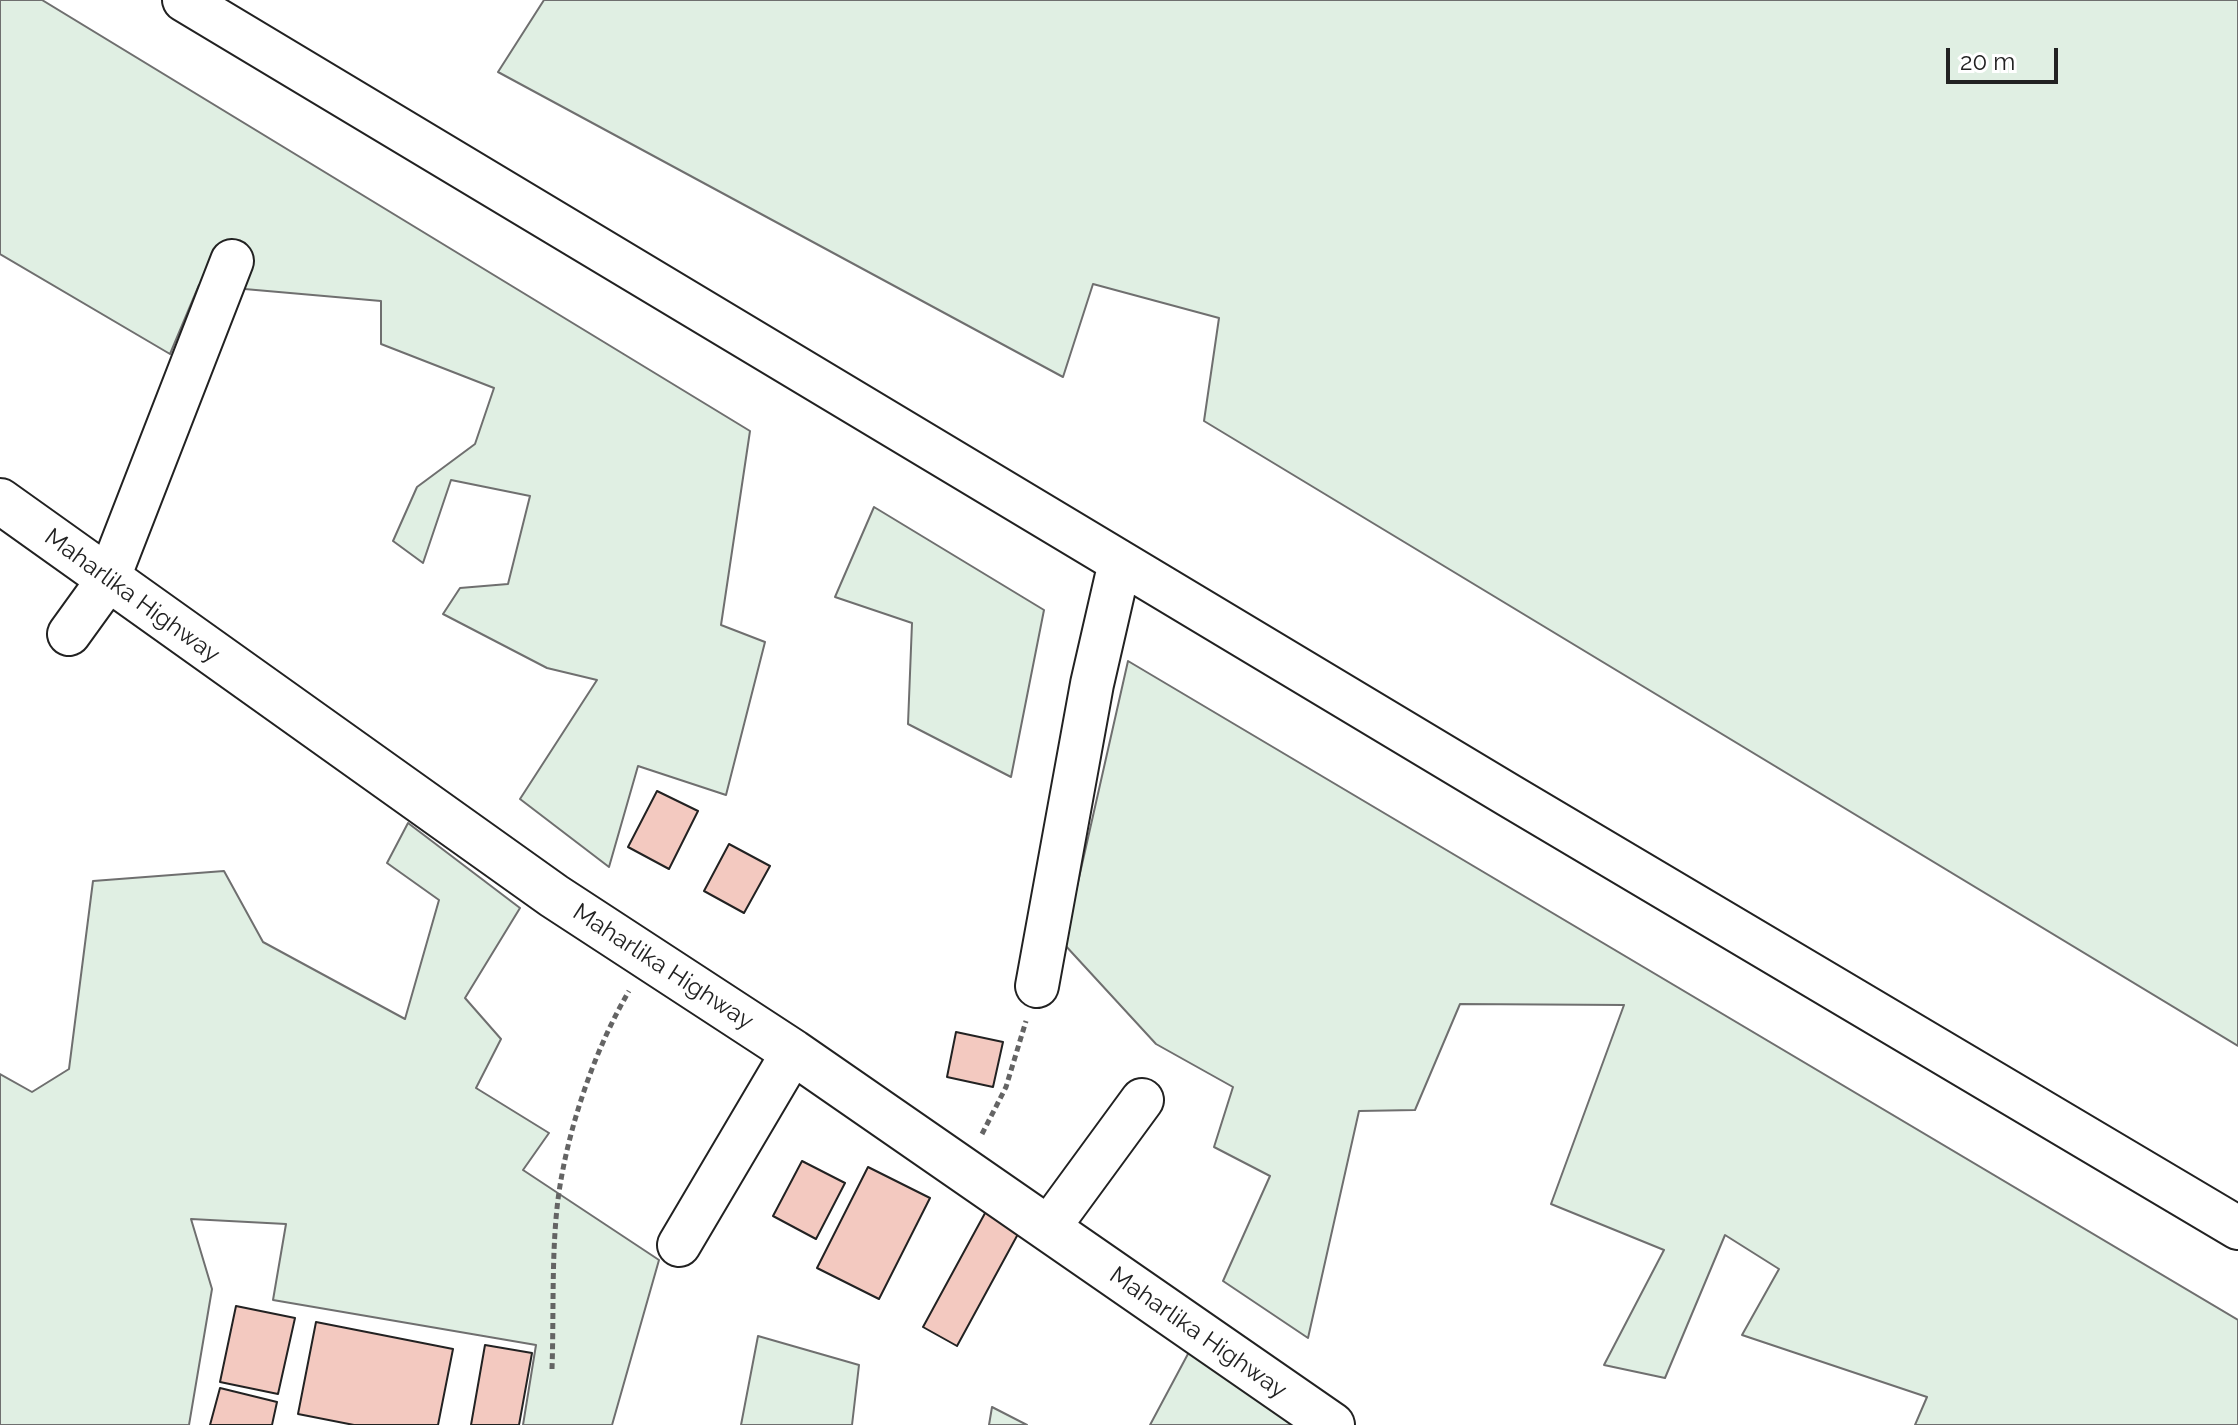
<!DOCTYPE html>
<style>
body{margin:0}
#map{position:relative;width:2238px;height:1425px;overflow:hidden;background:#fff;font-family:Raleway,sans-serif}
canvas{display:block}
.scale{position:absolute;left:1946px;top:48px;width:112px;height:36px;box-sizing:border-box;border:4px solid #222;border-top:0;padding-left:10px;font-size:24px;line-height:28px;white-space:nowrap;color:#222;-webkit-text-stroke:6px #fff;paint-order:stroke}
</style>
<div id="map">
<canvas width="2238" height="1425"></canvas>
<div class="scale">20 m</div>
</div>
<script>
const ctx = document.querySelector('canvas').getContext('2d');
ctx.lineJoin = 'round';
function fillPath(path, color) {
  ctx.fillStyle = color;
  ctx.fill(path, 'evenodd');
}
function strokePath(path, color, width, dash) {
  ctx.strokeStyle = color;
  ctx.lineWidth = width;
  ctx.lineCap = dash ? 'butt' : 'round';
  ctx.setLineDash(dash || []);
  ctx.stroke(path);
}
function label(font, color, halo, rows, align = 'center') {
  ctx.font = font + ' Raleway,sans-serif';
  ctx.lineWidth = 6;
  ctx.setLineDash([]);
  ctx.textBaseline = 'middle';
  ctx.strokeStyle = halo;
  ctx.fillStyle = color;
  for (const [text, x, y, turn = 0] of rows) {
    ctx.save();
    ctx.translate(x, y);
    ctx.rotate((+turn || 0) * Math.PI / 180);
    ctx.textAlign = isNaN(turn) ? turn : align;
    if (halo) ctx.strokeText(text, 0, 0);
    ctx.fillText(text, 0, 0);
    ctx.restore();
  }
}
const green = new Path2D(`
 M0 0H42L750 431 721 625 765 642 726 795 638 766 609 867 520 799 597 680 547 668 443 614 460 588 508 584 530 496 451 480 423 563 393 541 417 487 475 444 494 388 381 344V301L199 285 170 354 0 254Z
 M544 0H2238V1046L1204 421 1219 318 1093 284 1063 377 498 72Z
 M874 507 1044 610 1011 777 908 724 912 623 835 597Z
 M1128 661 2238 1320V1425H1915L1927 1397 1742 1335 1779 1269 1725 1235 1665 1378 1604 1365 1664 1250 1551 1204 1624 1005 1460 1004 1415 1110 1359 1111 1308 1338 1223 1281 1270 1176 1214 1147 1233 1087 1156 1044 1064 944Z
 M408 823 520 908 465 998 501 1039 476 1088 549 1133 523 1170 659 1260 612 1425H523L536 1345 273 1300 286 1224 191 1219 212 1289 189 1425H0V1074L32 1092 69 1069 93 881 224 871 263 942 405 1019 439 900 387 863Z
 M758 1336 859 1365 852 1425H741Z
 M1189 1352 1298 1425H1150Z
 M992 1407 1027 1425H989Z`);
const building = new Path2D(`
 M657 791 698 811 669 869 628 847Z
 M729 844 770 866 744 913 704 891Z
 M956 1032 1003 1042 993 1087 947 1077Z
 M802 1161 845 1183 816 1239 773 1216Z
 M868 1167 930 1198 879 1299 817 1268Z
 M990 1204 1024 1223 957 1346 923 1327Z
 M236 1306 295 1318 278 1394 220 1382Z
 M316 1322 453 1349 438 1425H354L298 1414Z
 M485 1345 532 1353 519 1425H471Z
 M220 1388 277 1402 272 1425H210Z`);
const path = new Path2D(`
 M982 1134 1006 1087 1026 1021
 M552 1369C554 1312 551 1248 559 1192 569 1125 595 1049 629 991`);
const minor = new Path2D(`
 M184 0 1510 796 2238 1228
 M69 634 108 580 232 261
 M1037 986 1092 684 1120 562
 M1049 1227 1142 1100
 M679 1245 793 1052`);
const major = new Path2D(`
 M0 501 554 896 793 1052 1332 1425`);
const streetNames = [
 ["Maharlika Highway",132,596,36],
 ["Maharlika Highway",663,967,33],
 ["Maharlika Highway",1198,1333,35]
];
fillPath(green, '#e0efe3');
strokePath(green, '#6f6f6f', 2);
fillPath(building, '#f3c9c0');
strokePath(building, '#222', 2);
strokePath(minor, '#222', 46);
strokePath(major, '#222', 48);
strokePath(path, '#646464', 5, [6, 4]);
strokePath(minor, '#fff', 42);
strokePath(major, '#fff', 44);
label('24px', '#222', '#fff', streetNames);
</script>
